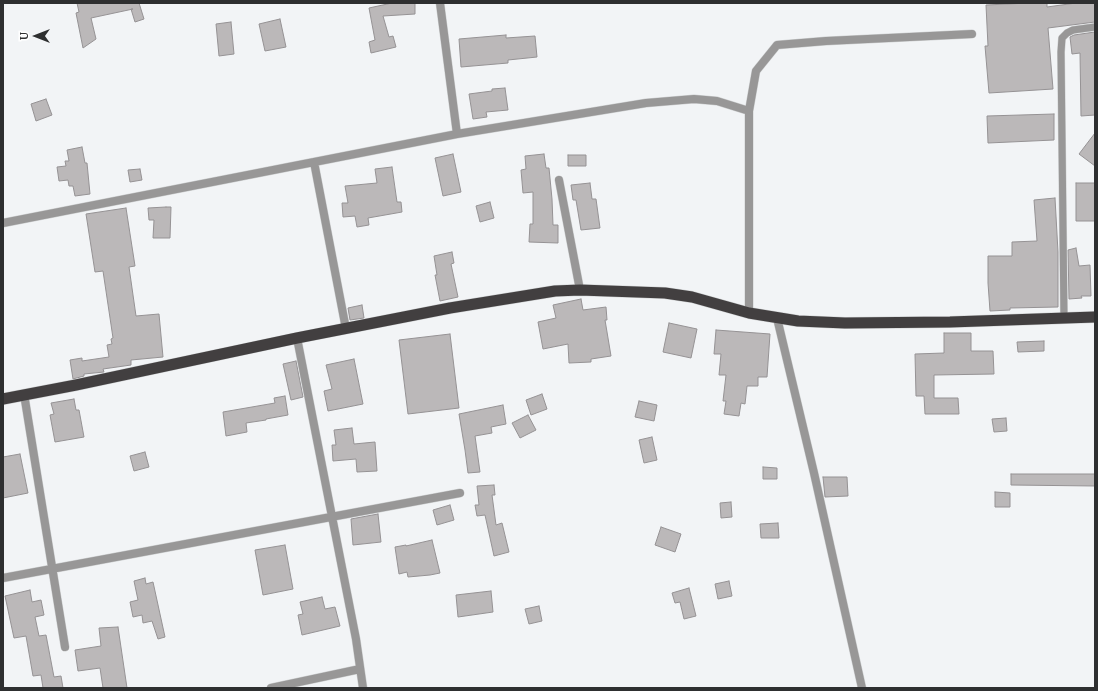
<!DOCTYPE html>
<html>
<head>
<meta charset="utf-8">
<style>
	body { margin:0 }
	#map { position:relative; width:1098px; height:691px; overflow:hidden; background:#f2f4f6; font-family:"PT Serif",serif }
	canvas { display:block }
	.frame { position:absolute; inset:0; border:4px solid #2e2f30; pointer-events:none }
	.north { position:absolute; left:16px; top:16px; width:40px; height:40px; -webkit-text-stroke:3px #fff; paint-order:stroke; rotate:270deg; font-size:11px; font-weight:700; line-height:16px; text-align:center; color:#2e2f30 }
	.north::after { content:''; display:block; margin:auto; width:14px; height:18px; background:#2e2f30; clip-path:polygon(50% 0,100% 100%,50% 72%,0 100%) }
</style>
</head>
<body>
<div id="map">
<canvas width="1098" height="691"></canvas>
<div class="frame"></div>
<div class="north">U</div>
</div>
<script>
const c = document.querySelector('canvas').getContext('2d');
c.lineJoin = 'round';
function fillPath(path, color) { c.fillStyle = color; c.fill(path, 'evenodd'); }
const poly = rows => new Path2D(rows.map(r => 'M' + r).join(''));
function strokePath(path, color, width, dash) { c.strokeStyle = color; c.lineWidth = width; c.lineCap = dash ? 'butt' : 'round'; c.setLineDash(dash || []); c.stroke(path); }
const building = poly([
	[77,3,139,3,144,19,135,22,131,9,133,9,91,18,96,39,83,48,76,13,79,12,77,3],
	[392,3,415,3,415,14,383,16,389,37,393,36,396,47,371,53,369,42,375,40,369,8,392,3],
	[1029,3,1047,3,1047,7,1076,3,1095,3,1095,22,1048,28,1053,89,989,93,985,46,988,46,986,5,1029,3],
	[280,19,286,47,265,51,259,24,280,19],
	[231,22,234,54,219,56,216,24,231,22],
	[1095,32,1095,115,1081,116,1080,53,1072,54,1070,37,1074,35,1095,32],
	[506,35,506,38,535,36,537,57,508,60,508,63,461,67,459,39,506,35],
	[505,88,508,110,486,112,487,117,473,119,469,94,492,91,492,89,505,88],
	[46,99,52,115,36,121,31,104,46,99],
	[1054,114,1054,140,988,143,987,116,1054,114],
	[1095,133,1095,166,1079,154,1095,133],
	[82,147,85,163,87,163,90,194,75,196,73,186,69,186,68,180,59,181,57,167,66,166,65,161,69,161,67,150,82,147],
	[453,154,461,192,443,196,435,158,453,154],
	[544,154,546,168,549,168,552,199,553,225,558,225,558,243,529,242,530,224,533,224,533,192,523,193,521,170,526,169,525,156,544,154],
	[568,155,586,155,586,166,568,166,568,155],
	[392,167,397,202,401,202,402,212,368,218,369,225,357,227,355,216,343,217,342,203,348,203,345,186,377,183,375,169,392,167],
	[140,169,142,180,130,182,128,170,140,169],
	[590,183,592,199,596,199,600,228,581,230,576,200,573,200,571,185,590,183],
	[1076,183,1095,183,1095,221,1076,221,1076,183],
	[1055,198,1058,252,1058,307,1010,308,1010,310,990,311,988,283,988,256,1012,256,1012,242,1037,241,1034,200,1055,198],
	[490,202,494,218,480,222,476,206,490,202],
	[166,207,171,207,170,238,153,238,154,220,149,220,148,208,166,207],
	[126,208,135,266,129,267,136,316,159,314,163,357,131,360,131,365,103,369,104,372,84,374,84,376,73,379,70,360,82,358,82,361,109,357,107,345,112,344,111,339,113,338,103,271,95,272,86,214,126,208],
	[1076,248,1079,266,1090,265,1091,296,1081,296,1082,298,1069,299,1068,250,1076,248],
	[452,252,454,263,451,264,458,297,440,301,435,275,437,275,434,256,452,252],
	[581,299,583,310,606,307,607,320,605,320,611,356,591,359,591,362,569,363,568,344,543,349,538,322,556,318,553,305,581,299],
	[362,305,364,318,350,320,348,308,362,305],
	[669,323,697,329,691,358,663,352,669,323],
	[716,330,770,334,767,377,758,377,758,386,747,386,745,404,741,403,739,416,724,414,726,401,723,401,726,375,719,375,721,354,714,354,716,330],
	[944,333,971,333,971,351,993,351,994,374,934,375,934,398,958,398,959,414,925,414,924,396,916,396,915,354,944,353,944,333],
	[450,334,459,408,408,414,399,340,450,334],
	[1044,341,1044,351,1018,352,1017,342,1044,341],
	[354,359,363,404,328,411,324,391,332,389,326,365,354,359],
	[296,361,303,397,291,400,283,364,296,361],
	[542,394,547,409,531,415,526,400,542,394],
	[285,396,288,415,266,419,266,420,246,423,247,432,226,436,223,412,275,403,274,398,285,396],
	[74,399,76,410,79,410,84,437,55,442,50,415,54,414,51,403,74,399],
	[639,401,657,405,654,421,635,417,639,401],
	[503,405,506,424,491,427,492,433,475,436,480,472,468,473,465,450,459,414,503,405],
	[528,415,536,430,520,438,512,423,528,415],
	[1006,418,1007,431,994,432,992,419,1006,418],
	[352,428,354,444,375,442,377,471,357,472,356,459,333,461,332,445,336,445,334,430,352,428],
	[652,437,657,460,644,463,639,440,652,437],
	[145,452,149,467,134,471,130,456,145,452],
	[20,454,28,493,3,498,3,457,20,454],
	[763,467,777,468,777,479,763,479,763,467],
	[1011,474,1095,474,1095,486,1011,485,1011,474],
	[823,477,847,477,848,496,825,497,823,477],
	[494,485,495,495,492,495,496,525,502,523,509,552,494,556,485,515,477,516,475,505,479,505,477,486,494,485],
	[995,492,1010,493,1010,507,995,507,995,492],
	[731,502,732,517,721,518,720,503,731,502],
	[450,505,454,520,437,525,433,510,450,505],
	[378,514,381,542,353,545,351,519,378,514],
	[778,523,779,538,761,538,760,524,778,523],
	[661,527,681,534,675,552,655,545,661,527],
	[432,540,440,573,430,575,408,577,407,572,399,574,395,547,406,545,406,546,432,540],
	[285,545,293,589,263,595,255,550,285,545],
	[145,578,146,584,153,582,165,637,158,639,152,621,143,623,142,615,133,617,130,602,138,600,134,581,145,578],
	[729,581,732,596,718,599,715,584,729,581],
	[689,588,696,616,684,619,680,602,675,603,672,593,689,588],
	[30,590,32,602,41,600,44,615,35,617,39,636,46,635,54,677,61,676,63,688,43,688,41,675,33,676,26,636,14,638,5,596,30,590],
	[491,591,493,612,458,617,456,595,491,591],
	[322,597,325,609,335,607,340,626,302,635,298,615,303,614,300,602,322,597],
	[539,606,542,621,529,624,525,609,539,606],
	[118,627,127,688,103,688,100,668,78,671,75,650,101,646,99,628,118,627]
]);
fillPath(building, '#bbb8b9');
strokePath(building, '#959294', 1);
const service = poly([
	[1064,319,1061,52,1062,38,1067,33,1073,30,1095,27]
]);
const minor = poly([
	[440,3,457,134],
	[314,162,346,329],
	[559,180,580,290],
	[3,223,457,134,646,103,694,99,717,101,749,111],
	[749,313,749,111,756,71,777,45,826,41,972,34],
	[777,318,814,473,862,688],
	[297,338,356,639,363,688],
	[24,394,65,647],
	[3,578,460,493],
	[271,688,360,669]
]);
const trunk = poly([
	[3,399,76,385,297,338,450,308,555,291,580,290,665,293,692,297,749,313,798,321,845,323,950,322,1095,317]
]);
strokePath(service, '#cfd1d2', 8);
strokePath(minor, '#cfd1d2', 9);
strokePath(trunk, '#cfd1d2', 12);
strokePath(service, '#989797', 7);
strokePath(minor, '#989797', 8);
strokePath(trunk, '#423f40', 11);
</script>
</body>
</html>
